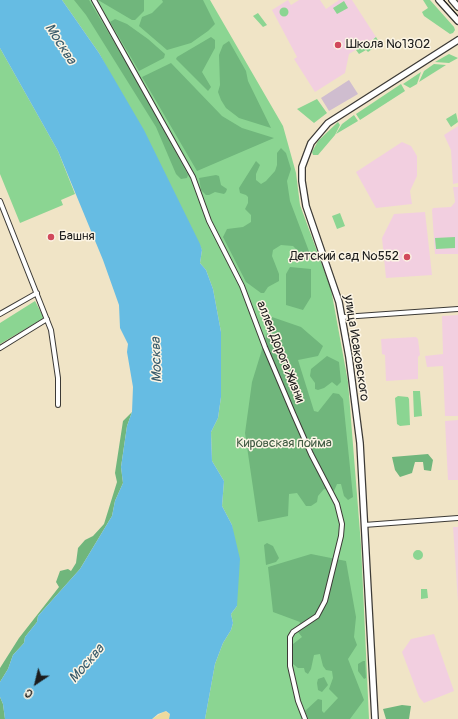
<!DOCTYPE html>
<html>
<head>
<meta charset="utf-8">
<style>
	body { margin:0 }
	#map { position:relative; width:458px; height:719px; overflow:hidden; background:#f0e4c6; font-family:Pangolin,sans-serif }
	canvas { display:block }
	.north { position:absolute; left:16px; top:663px; width:40px; height:40px; -webkit-text-stroke:3px #fcf5e5; paint-order:stroke; rotate:215deg; font-size:11px; font-weight:700; line-height:16px; text-align:center; color:#1c1c1c }
	.north::after { content:''; display:block; margin:auto; width:14px; height:18px; background:#1c1c1c; clip-path:polygon(50% 0,100% 100%,50% 72%,0 100%) }
</style>
</head>
<body>
<div id="map">
<canvas width="458" height="719"></canvas>
<div class="north">С</div>
</div>
<script>
const c = document.querySelector('canvas').getContext('2d');
c.lineJoin = 'round';
function fillPath(path, color) { c.fillStyle = color; c.fill(path, 'evenodd'); }
const poly = rows => new Path2D(rows.map(r => 'M' + r).join(''));
function strokePath(path, color, width, dash) { c.strokeStyle = color; c.lineWidth = width; c.lineCap = dash ? 'butt' : 'round'; c.setLineDash(dash || []); c.stroke(path); }
function write(font, color, halo, rows, align = 'center') {
  c.font = font + ' Pangolin,sans-serif'; c.lineWidth = 3; c.setLineDash([]); c.textBaseline = 'middle'; c.strokeStyle = halo; c.fillStyle = color; for (const [text, x, y, turn = 0] of rows) {
    c.save(); c.translate(x, y); c.rotate((+turn || 0) * Math.PI / 180); c.textAlign = isNaN(turn) ? turn : align; if (halo) c.strokeText(text, 0, 0); c.fillText(text, 0, 0); c.restore();
  }
}
fillPath(poly([
	[288,0,291,5,299,0,320,0,326,9,339,0,352,0,376,37,349,54,345,73,315,92,294,59,297,57,272,10],
	[458,126,458,183,453,184,451,150,444,135],
	[402,142,411,146,417,156,417,176,410,191,412,204,376,208,356,172],
	[453,187,458,187,458,254,435,254,432,210,433,208,451,207,455,202],
	[425,212,432,275,386,278,382,238,394,214],
	[458,315,458,416,445,416,443,366,427,367,425,356,443,354,442,316],
	[416,337,418,339,420,355,418,357,418,379,386,381,385,355,382,354,381,339],
	[458,420,458,480,448,480,445,421],
	[453,527,458,527,458,602],
	[434,634,454,691,424,703,419,697,402,652,411,639]
]), '#f2cfe0');
fillPath(poly([
	[349,80,358,94,329,111,321,98]
]), '#cfbdcf');
fillPath(poly([
	[62,0,210,0,283,126,296,173,300,205,331,289,348,382,361,545,369,719,205,719,215,664,223,643,231,630,233,623,231,614,237,606,232,525,222,506,224,481,212,461,211,432,218,418,221,397,221,332,213,289,206,270,200,263,202,250,99,53],
	[423,0,430,0,454,27,455,30,453,33,450,34,424,16,422,12,428,8],
	[344,1,348,8,337,14,333,8],
	'279.5 12a4.5 4.5 0 1 1 9 0a4.5 4.5 0 1 1-9 0Z',
	[258,13,267,25,263,27,253,16],
	[376,37,380,44,377,43,374,45,379,44,368,52,366,50,359,54,356,50,367,43,370,48,372,46,370,42],
	[0,48,58,151,75,194,61,200,63,205,20,223,0,174],
	[449,54,458,58,449,63,435,62],
	[434,64,446,65,419,82,424,71],
	[421,72,417,84,410,88,403,84],
	[401,84,405,91,360,120,356,114],
	[317,99,327,113,314,123,297,109],
	[456,113,458,122,451,127,446,119],
	[354,115,358,121,336,134,342,124],
	[338,122,340,125,335,135,318,155,313,155,312,152,318,141],
	[340,213,345,226,337,229,332,216],
	[455,237,455,248,436,249,435,238],
	[35,301,44,318,0,344,0,323],
	[413,391,420,391,422,416,414,417],
	[398,396,408,397,409,399,410,425,400,426,397,424,395,398],
	'413 555a5 5 0 1 1 10 0a5 5 0 1 1-10 0Z',
	[421,589,427,589,428,598,421,599]
]), '#8bd592');
fillPath(poly([
	[74,0,89,0,133,74,188,175,187,178,181,179,176,174,156,127,86,15],
	[98,0,144,0,144,11,135,20,132,20],
	[162,0,203,0,215,24,208,31,191,43,167,50,139,26,142,17,152,13,163,2],
	[115,19,127,24,148,39,165,54,164,58,139,71,110,22],
	[211,37,215,40,215,48,202,72,211,87,208,91,176,59,177,57],
	[229,41,246,71,248,81,271,128,239,118,226,108,221,100,218,92,220,85,219,55,223,45],
	[171,63,222,116,242,128,274,138,197,171,142,77],
	[281,148,286,153,291,169,287,181,290,201,310,254,304,257,293,246,281,245,273,250,272,256,279,274,279,281,268,287,264,293,261,293,246,282,223,237,227,229,243,227,251,222,251,215,245,209,248,203,248,197,246,195,240,193,239,188,256,161,260,165,256,174,256,180,261,184,266,181,275,171,277,165,277,153],
	[216,175,219,176,221,185,227,189,226,192,224,194,215,192,209,195,206,195,201,190,199,178],
	[290,267,311,269,311,297,303,310,286,305,286,274],
	[272,317,301,327,323,346,318,356,298,360,314,411,318,412,333,393,339,394,343,399,353,497,348,500,344,496,341,484,337,484,334,491,324,489,318,496,317,502,311,506,306,506,297,493,289,494,288,516,258,522,245,433,252,382],
	[327,356,339,362,341,382,337,386,332,382,324,388,318,390,315,389,315,383,310,376,311,369],
	[132,412,127,426,121,467,123,483,115,501,112,516,80,569,38,616,37,622,25,637,24,643,13,655,8,669,0,682,0,668,19,638,59,587,56,582,60,571,68,569,71,571,76,563,78,548,85,540,93,536,104,524,117,482,115,473,123,421],
	[428,454,433,460,431,471,424,470,423,462,415,462,412,473,400,477,395,470,392,457],
	[267,543,273,546,279,558,276,562,266,565,264,545],
	[311,554,346,561,356,617,354,637,357,645,348,659,364,700,350,719,308,719,305,711,318,699,322,700,322,711,324,713,338,698,329,689,333,678,332,671,326,670,323,666,320,654,314,655,311,669,308,674,305,672,304,668,298,668,293,664,293,644,302,637,298,632,300,622,273,612,268,567],
	[363,661,365,661,366,678,364,679,358,671,358,664],
	[324,677,328,685,322,692,318,690,317,683,318,679],
	[0,697,3,704,5,719,0,719],
	[402,705,411,706,409,719,386,719,383,709]
]), '#70b67c');
fillPath(poly([
	[165,711,170,714,169,719,152,719]
]), '#eeda9e');
fillPath(poly([
	[0,0,62,0,99,53,144,130,200,244,202,250,200,263,206,270,213,289,221,332,221,397,218,418,211,432,212,461,224,481,222,506,232,525,240,559,237,606,231,614,233,623,231,630,223,643,215,664,205,719,169,719,170,714,166,711,158,714,152,719,5,719,3,704,0,697,0,682,8,669,13,655,24,643,25,637,37,622,38,616,80,569,112,516,115,501,123,483,121,467,127,426,132,412,133,387,127,352,128,344,120,328,119,305,103,260,58,151,0,48]
]), '#66bce3');
const street = poly([
	[94,0,193,177,209,221,242,286,265,347,293,413,311,454,337,504,342,524,341,536,325,601,317,616,293,632,290,637,290,666,298,701,305,719],
	[0,201,51,330,58,378,58,405],
	[0,314,37,293],
	[343,317,458,309],
	[0,348,47,319],
	[364,525,458,518]
]);
const secondary = poly([
	[439,0,458,21],
	[452,0,458,7],
	[375,719,360,443,349,357,339,302,306,206,302,181,302,167,311,143,328,123,458,40]
]);
strokePath(street, '#3c3a36', 6);
strokePath(secondary, '#3c3a36', 8);
strokePath(street, '#fff', 4);
strokePath(secondary, '#fff', 5.5);
strokePath(poly([
	[444,0,458,16]
]), '#1c1c1c', 1);
for (const [x, y, r, color] of [
	[338,45,4,"#d1495b"],
	[51,237,4,"#d1495b"],
	[407,257,4,"#d1495b"]
]) { const dot = new Path2D(); dot.arc(x, y, r, 0, 2 * Math.PI); c.fillStyle = color; c.fill(dot); strokePath(dot, '#fcf5e5', 1.5); }
write('13px', '#1c1c1c', '#fcf5e5', [
	["Школа №1302",346,45],
	["Башня",59,237],
	["Детский сад №552",399,257,"right"]
], 'left');
write('13px', '#1c1c1c', '#fcf5e5', [
	["улица Исаковского",356,348,81],
	["аллея Дорога Жизни",280,352,68]
]);
write('13px', '#435d45', '#fcf5e5', [
	["Кировская пойма",284,444]
]);
write('italic 14px', '#3a5c6c', '#fcf5e5', [
	["Москва",60,44,57],
	["Москва",157,360,-92],
	["Москва",87,664,-49]
]);
</script>
</body>
</html>
